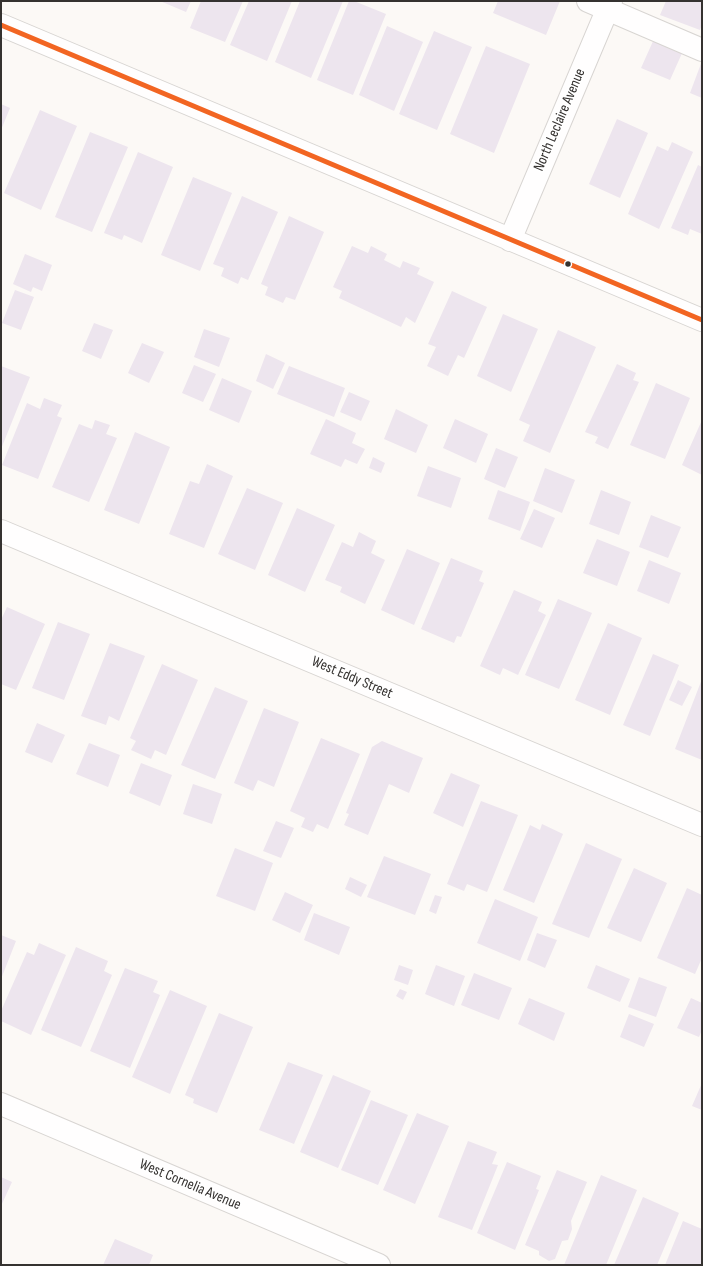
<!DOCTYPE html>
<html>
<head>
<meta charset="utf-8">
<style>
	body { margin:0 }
	#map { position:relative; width:703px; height:1266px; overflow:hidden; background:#fcf9f6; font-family:"Sofia Sans Condensed",sans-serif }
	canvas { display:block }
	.frame { position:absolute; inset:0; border:2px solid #353230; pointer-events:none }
</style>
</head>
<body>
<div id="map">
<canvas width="703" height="1266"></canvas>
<div class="frame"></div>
</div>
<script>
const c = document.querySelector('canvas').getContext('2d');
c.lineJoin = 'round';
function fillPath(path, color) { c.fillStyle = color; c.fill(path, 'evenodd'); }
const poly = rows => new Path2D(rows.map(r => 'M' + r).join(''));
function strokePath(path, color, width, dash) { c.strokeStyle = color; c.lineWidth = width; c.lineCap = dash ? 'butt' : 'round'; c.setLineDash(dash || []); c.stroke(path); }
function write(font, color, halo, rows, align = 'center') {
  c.font = font + ' "Sofia Sans Condensed",sans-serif'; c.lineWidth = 3; c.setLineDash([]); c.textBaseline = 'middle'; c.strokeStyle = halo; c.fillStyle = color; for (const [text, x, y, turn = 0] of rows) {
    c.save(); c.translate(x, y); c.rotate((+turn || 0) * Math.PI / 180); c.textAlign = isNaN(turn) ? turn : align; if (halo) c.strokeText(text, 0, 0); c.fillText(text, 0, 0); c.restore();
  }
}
fillPath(poly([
	[160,1,191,1,186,12],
	[201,1,243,1,225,42,190,28],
	[249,1,292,1,267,61,230,45],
	[300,1,343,1,311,78,275,62],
	[349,1,354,1,386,14,353,95,317,80],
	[498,1,560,1,546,35,493,13],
	[666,1,702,1,702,24,700,30,660,15],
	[387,26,423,42,394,111,359,95],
	[434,31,472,47,437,130,399,114],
	[654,39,683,51,670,80,641,68],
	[486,46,530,64,494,153,450,134],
	[702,61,702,98,690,93],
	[1,104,10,108,1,130],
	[40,110,77,126,41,210,4,193],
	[617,119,648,133,620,198,589,184],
	[90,132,128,147,92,232,55,217],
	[672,142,693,152,659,229,628,214,657,146,668,151],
	[138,152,173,167,142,243,124,235,122,240,104,233],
	[698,165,702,167,702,234,690,229,688,235,671,228],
	[193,177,232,193,200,271,161,255],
	[242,196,278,212,248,280,241,277,238,284,221,276,224,268,213,264],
	[289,216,324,232,295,300,286,297,283,303,265,295,268,287,261,284],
	[352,246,368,253,371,246,387,254,384,260,400,268,403,261,420,268,417,274,434,282,415,323,406,317,401,327,339,298,342,291,333,287],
	[25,254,52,265,42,291,33,287,31,292,13,284],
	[15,290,34,297,21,330,2,323],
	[452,291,487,307,464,358,458,355,448,376,427,366,436,347,428,344],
	[503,314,538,329,511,392,477,376],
	[94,323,113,330,101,359,82,351],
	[204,329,230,338,219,367,194,357],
	[558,330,596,347,550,453,523,441,530,425,519,420],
	[142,343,164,352,149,383,128,373],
	[266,354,285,363,273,389,256,381],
	[617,364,636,373,633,380,639,382,608,449,595,443,598,437,585,432],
	[194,365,216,374,203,402,182,393],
	[1,366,30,377,1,449],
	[289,366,345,388,334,417,277,394],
	[222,378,252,391,239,423,209,410],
	[656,383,690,398,665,459,630,445],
	[349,392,370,401,361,421,340,412],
	[44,398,62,405,57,416,62,418,38,479,2,465,27,403,40,409],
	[396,409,428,425,416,453,384,439],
	[326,419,356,433,352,443,365,449,357,464,345,459,341,467,310,454],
	[455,419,488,434,476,463,443,448],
	[95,420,110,425,106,434,117,438,89,502,52,487,79,424,92,429],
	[702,420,702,475,682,465],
	[135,432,170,447,139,524,104,510],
	[496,448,518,457,505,488,484,479],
	[373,457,385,463,381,473,369,468],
	[207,464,233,476,204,548,169,534,190,481,199,484],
	[428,466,461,478,451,508,417,496],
	[545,468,575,480,562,513,533,501],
	[247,488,283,503,255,570,218,554],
	[498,490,530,502,520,531,488,519],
	[601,490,631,502,619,535,589,524],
	[297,508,335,525,305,592,268,575],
	[534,509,555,518,542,548,520,539],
	[651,515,681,527,668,558,639,547],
	[359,532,376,541,371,553,385,560,365,604,340,592,342,587,325,580,342,542,353,547],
	[597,539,630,552,617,586,583,573],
	[407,549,440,563,414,625,381,610],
	[451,558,483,571,479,581,484,583,461,637,457,636,454,643,421,629],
	[649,560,681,573,669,604,637,591],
	[514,590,542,602,538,611,546,615,518,675,503,668,500,675,480,666],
	[558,599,592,613,559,689,525,675],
	[7,607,45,624,16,690,1,684,1,620],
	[58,622,90,634,64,700,32,688],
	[608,623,642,638,610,715,575,700],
	[110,643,145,656,119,721,109,716,106,725,81,716],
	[653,654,679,665,650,736,623,725],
	[162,664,198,680,166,755,155,750,151,759,131,750,136,741,130,738],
	[702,679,702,760,675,749],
	[678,680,692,687,682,706,669,700],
	[215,687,248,701,215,779,181,765],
	[264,708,299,722,274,787,258,780,253,791,234,783],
	[37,723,65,735,52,763,25,752],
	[321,738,360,754,328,829,317,824,313,832,301,827,305,818,290,811],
	[382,741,423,758,409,793,389,784,368,835,344,825,349,814,346,813,372,747],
	[89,743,120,755,108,787,76,774],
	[141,763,172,775,160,806,129,793],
	[451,773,480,785,463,827,433,813],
	[193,784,222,794,212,824,183,814],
	[481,801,518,815,487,892,467,884,464,891,447,884],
	[276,821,294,828,281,858,263,851],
	[542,824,563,834,534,903,503,890,530,825,540,830],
	[586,843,622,859,589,938,552,924],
	[235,848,273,863,255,911,216,896],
	[384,856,431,874,415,915,367,897],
	[634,868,667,883,641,942,607,928],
	[350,877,367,885,361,897,345,889],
	[687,888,702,895,702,958,695,974,657,958],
	[285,892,313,905,300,933,272,920],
	[435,895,442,897,436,914,429,911],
	[495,899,538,917,520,961,477,943],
	[314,913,350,927,339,955,304,940],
	[537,933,557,940,545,968,527,960],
	[1,935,16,941,1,979],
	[39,943,66,955,31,1035,1,1021,1,1011,27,952,34,955],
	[76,947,108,961,104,971,112,975,81,1047,41,1030],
	[399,965,413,970,408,985,394,980],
	[436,965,465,976,454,1006,425,994],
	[596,965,630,979,620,1002,587,988],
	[125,968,158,981,153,992,160,995,130,1068,90,1051],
	[474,973,512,988,499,1020,461,1005],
	[639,977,667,987,656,1017,628,1007],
	[400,989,407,992,403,1000,396,996],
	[170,990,207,1006,170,1094,132,1077],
	[529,998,565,1013,554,1041,518,1024],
	[691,998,702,1003,702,1030,699,1037,677,1028],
	[219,1013,253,1027,217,1113,193,1103,194,1099,185,1095],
	[629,1014,654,1024,644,1047,620,1037],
	[288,1062,323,1075,294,1144,259,1130],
	[333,1075,371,1091,338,1168,300,1152],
	[702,1083,702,1110,692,1106],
	[371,1100,408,1115,378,1185,341,1170],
	[417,1113,449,1126,415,1204,383,1190],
	[468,1141,497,1152,492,1164,498,1165,472,1230,438,1217],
	[507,1162,541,1176,536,1189,539,1190,515,1250,477,1233],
	[557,1170,587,1182,571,1221,572,1229,568,1240,562,1241,555,1259,549,1261,539,1255,539,1251,525,1245],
	[601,1175,637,1190,606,1265,564,1265],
	[1,1177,12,1182,1,1206],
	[643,1197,679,1213,657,1265,614,1265],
	[683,1221,702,1229,702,1265,665,1265],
	[115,1239,153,1255,149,1265,103,1265]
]), '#ede5ee');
const minor = poly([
	[588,1,702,50],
	[1,25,702,320],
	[510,240,611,1],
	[1,531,702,825],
	[1,1104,379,1265]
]);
strokePath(minor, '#d8d5d2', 24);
strokePath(minor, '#fffefe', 22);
strokePath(poly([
	[1,25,702,320]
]), '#f26522', 5);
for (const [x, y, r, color] of [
	[568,264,3.5,"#353230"]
]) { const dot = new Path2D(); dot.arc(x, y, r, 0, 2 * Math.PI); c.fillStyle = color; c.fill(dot); strokePath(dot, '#fff', 1.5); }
write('15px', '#353230', '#fff', [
	["North Leclaire Avenue",560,120,-67],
	["West Eddy Street",352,678,23],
	["West Cornelia Avenue",190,1185,23]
]);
</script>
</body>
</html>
